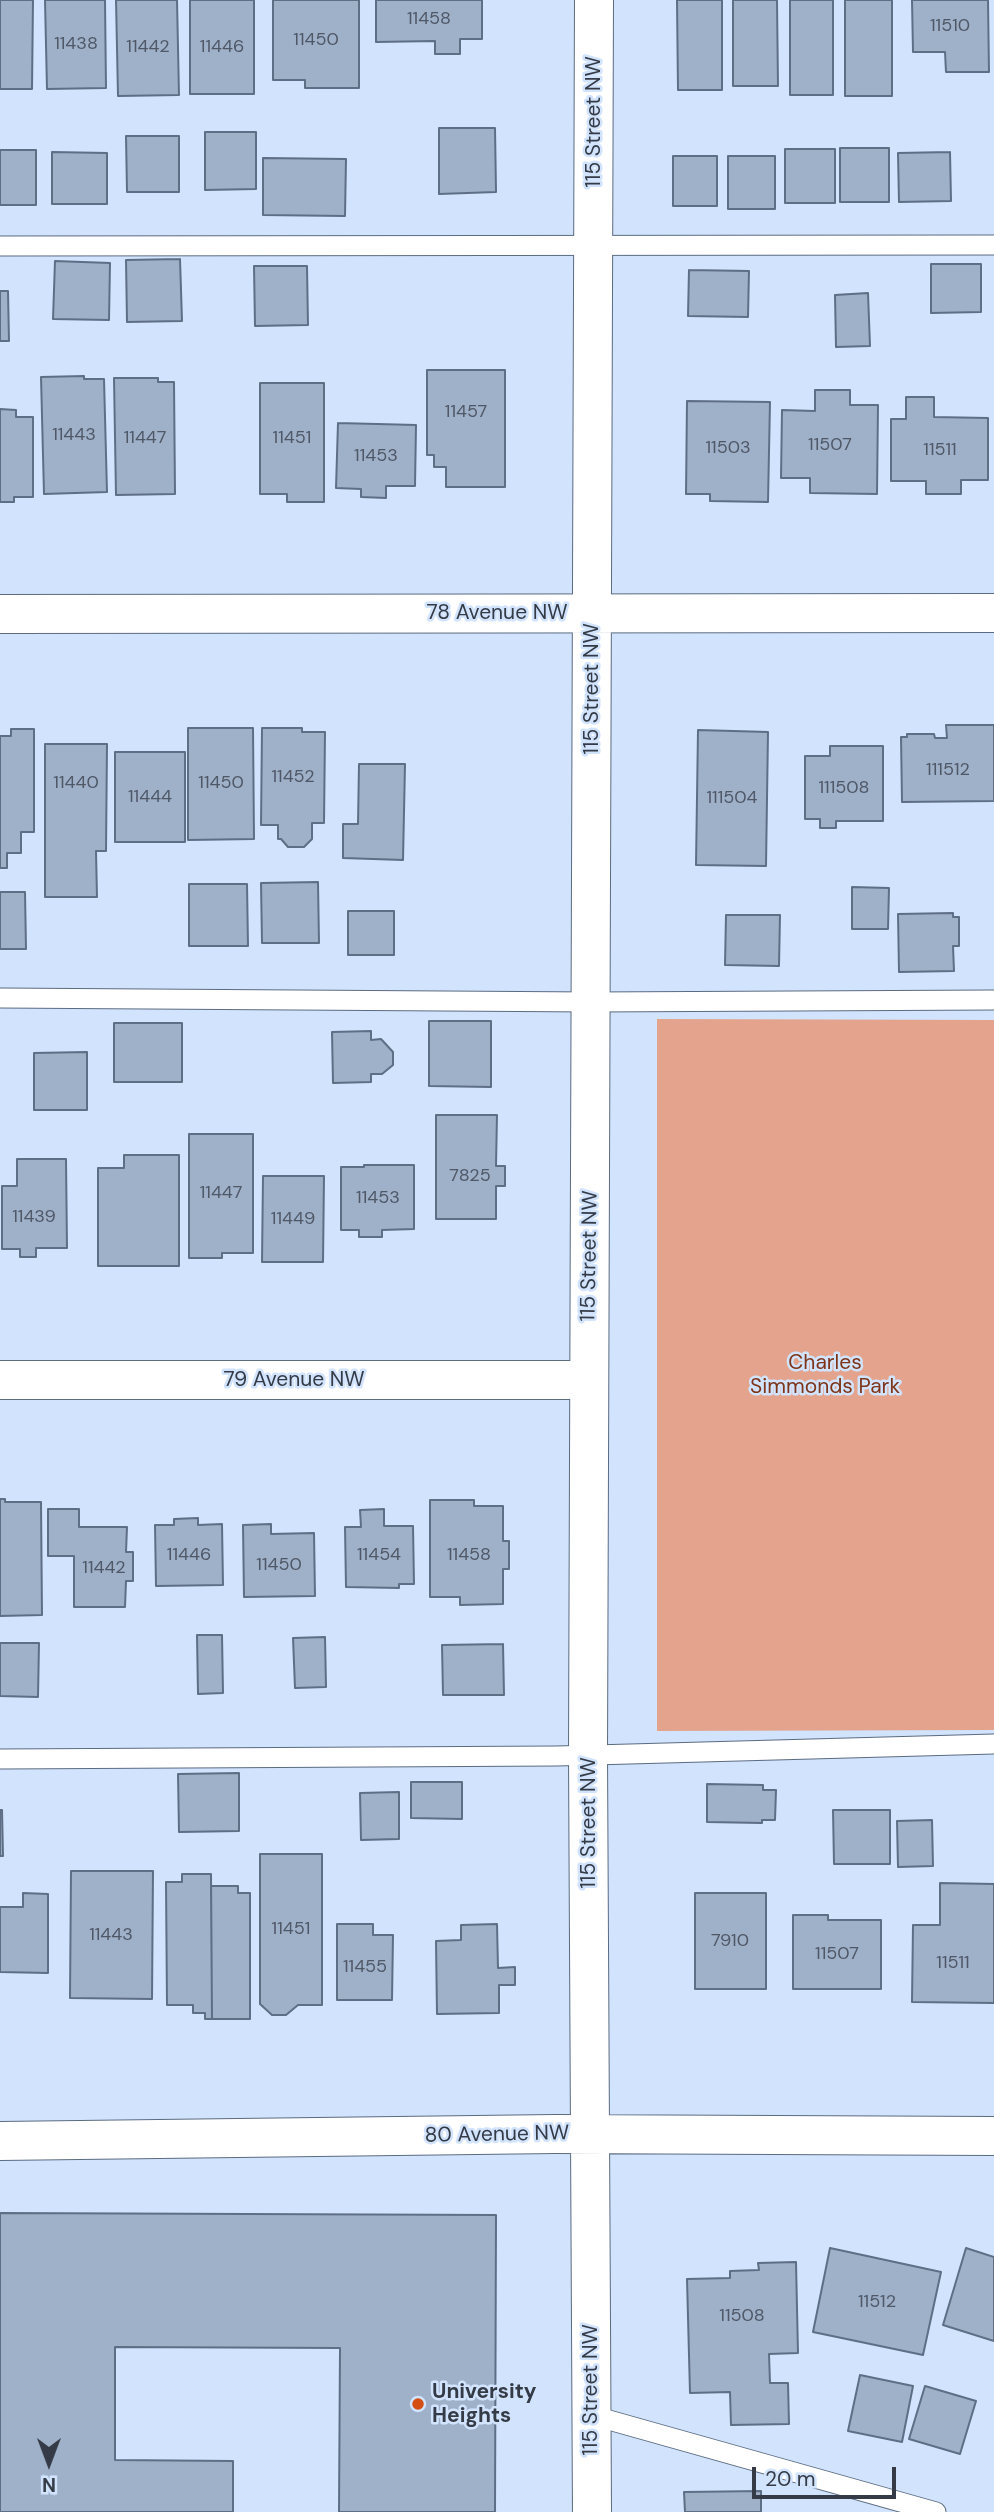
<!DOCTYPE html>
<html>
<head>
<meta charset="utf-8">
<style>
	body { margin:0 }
	#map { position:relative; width:994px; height:2512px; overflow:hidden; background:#d1e3fd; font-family:"DM Sans",sans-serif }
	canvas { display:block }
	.north { position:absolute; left:14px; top:2428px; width:70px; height:70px; -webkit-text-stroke:5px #d1e3fd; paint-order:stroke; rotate:180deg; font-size:19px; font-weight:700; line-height:28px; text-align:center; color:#343b46 }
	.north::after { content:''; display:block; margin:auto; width:24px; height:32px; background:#343b46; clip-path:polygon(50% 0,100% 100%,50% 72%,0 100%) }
	.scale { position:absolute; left:752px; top:2467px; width:144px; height:32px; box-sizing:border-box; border:4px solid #343b46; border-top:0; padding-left:9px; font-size:21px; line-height:24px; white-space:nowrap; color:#343b46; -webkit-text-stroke:5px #d1e3fd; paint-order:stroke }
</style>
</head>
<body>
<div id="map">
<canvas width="994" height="2512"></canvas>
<div class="north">N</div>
<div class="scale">20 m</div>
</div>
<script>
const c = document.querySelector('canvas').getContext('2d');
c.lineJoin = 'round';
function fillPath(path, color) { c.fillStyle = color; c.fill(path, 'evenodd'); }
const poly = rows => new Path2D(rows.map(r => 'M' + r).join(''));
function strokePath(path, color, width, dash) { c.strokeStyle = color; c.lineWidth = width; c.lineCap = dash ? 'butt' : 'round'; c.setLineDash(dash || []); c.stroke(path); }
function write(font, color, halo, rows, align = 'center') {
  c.font = font + ' "DM Sans",sans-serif'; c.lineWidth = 5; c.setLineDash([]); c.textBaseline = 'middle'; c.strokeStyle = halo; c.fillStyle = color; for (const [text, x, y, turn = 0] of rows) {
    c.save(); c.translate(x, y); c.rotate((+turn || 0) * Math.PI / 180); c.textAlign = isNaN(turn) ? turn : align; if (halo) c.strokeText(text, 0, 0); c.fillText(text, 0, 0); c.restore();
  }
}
fillPath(poly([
	[657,1019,994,1020,994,1730,657,1731]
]), '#e3a38d');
const building = poly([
	[0,0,33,0,32,89,0,89,0,0],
	[45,0,105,0,106,88,47,89,45,0],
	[116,0,177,0,179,95,118,96,116,0],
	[190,0,254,0,254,94,190,94,190,0],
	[273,0,359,0,359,88,305,88,305,80,273,80,273,0],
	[376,0,482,0,482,39,460,39,460,54,435,54,435,41,376,42,376,0],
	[677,0,722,0,722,90,678,90,677,0],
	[733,0,777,0,778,86,733,86,733,0],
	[790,0,833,0,833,95,790,95,790,0],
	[845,0,892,0,892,96,845,96,845,0],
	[912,0,988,0,989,72,946,72,945,52,913,52,912,0],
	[439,128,495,128,496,192,439,194,439,128],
	[205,132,256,132,256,189,205,190,205,132],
	[126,136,179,136,179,192,127,192,126,136],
	[840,148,889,148,889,202,840,202,840,148],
	[785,149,835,149,835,203,785,203,785,149],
	[0,150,36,150,36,205,0,205,0,150],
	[52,152,107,153,107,204,52,204,52,152],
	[950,152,951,201,899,202,898,153,950,152],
	[673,156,717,156,717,206,673,206,673,156],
	[728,156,775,156,775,209,728,209,728,156],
	[263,158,346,159,345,216,263,215,263,158],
	[180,259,182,321,127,322,126,260,180,259],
	[55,261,110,263,109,320,53,319,55,261],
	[931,264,981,264,981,312,931,313,931,264],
	[254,266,307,266,308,325,255,326,254,266],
	[689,270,749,271,748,317,688,316,689,270],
	[0,291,8,291,9,341,0,341,0,291],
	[868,293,870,346,836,347,835,295,868,293],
	[427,370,505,370,505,487,446,487,446,467,434,467,434,455,427,455,427,370],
	[84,376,84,379,104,379,107,492,44,494,41,377,84,376],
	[114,378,158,378,158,382,174,382,175,494,116,495,114,378],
	[260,383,324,383,324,502,287,502,287,494,260,494,260,383],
	[815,390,850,390,850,405,878,405,877,494,810,493,810,478,781,478,782,410,815,411,815,390],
	[906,397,934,397,934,417,988,418,988,480,961,480,961,494,926,494,926,481,891,481,891,419,906,419,906,397],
	[687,401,770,402,768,502,710,501,710,494,686,494,687,401],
	[0,409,16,410,16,417,33,417,33,497,14,497,14,502,0,502,0,409],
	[338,423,416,425,415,486,386,486,386,498,361,497,361,489,336,488,338,423],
	[946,725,994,725,994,801,902,802,901,737,907,737,907,734,934,734,935,738,947,738,946,725],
	[188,728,253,728,254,839,188,840,188,728],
	[262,728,302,728,302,732,325,732,324,823,312,823,312,839,304,847,288,847,281,839,278,839,278,825,261,825,262,728],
	[11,729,34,729,34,832,21,832,21,853,7,853,7,868,0,868,0,736,11,736,11,729],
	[698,730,768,732,766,866,696,865,698,730],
	[45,744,107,744,106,851,96,851,97,897,45,897,45,744],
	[830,746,883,746,883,821,836,821,836,828,820,828,820,819,805,819,805,756,830,756,830,746],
	[115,752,185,752,185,842,115,842,115,752],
	[359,764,405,764,403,860,343,858,343,824,358,824,359,764],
	[318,882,319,943,262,943,261,883,318,882],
	[189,884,247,884,248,946,189,946,189,884],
	[852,887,889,888,888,929,852,929,852,887],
	[0,892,25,892,26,949,0,949,0,892],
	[348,911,394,911,394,955,348,955,348,911],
	[953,913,953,917,959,917,959,946,953,946,954,971,899,972,898,914,953,913],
	[726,915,780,915,779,966,725,965,726,915],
	[429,1021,491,1021,491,1087,429,1086,429,1021],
	[114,1023,182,1023,182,1082,114,1082,114,1023],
	[371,1031,371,1040,381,1039,393,1052,393,1065,382,1074,371,1074,371,1082,333,1083,332,1032,371,1031],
	[87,1052,87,1110,34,1110,34,1053,87,1052],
	[436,1115,497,1115,496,1166,505,1166,505,1186,496,1186,496,1219,436,1219,436,1115],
	[189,1134,253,1134,253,1253,222,1253,222,1258,189,1258,189,1134],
	[124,1155,179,1155,179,1266,98,1266,98,1168,124,1168,124,1155],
	[17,1159,66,1159,67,1248,36,1248,36,1257,20,1257,20,1249,2,1249,2,1186,17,1186,17,1159],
	[364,1165,414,1165,414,1229,382,1230,382,1237,359,1237,359,1230,341,1230,341,1167,364,1167,364,1165],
	[263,1176,324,1176,323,1262,262,1262,263,1176],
	[0,1499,5,1499,5,1502,41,1502,42,1615,0,1616,0,1499],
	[430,1500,474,1500,474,1506,503,1506,503,1541,509,1541,509,1569,503,1569,503,1604,460,1605,460,1597,430,1597,430,1500],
	[48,1509,79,1509,79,1527,127,1527,126,1552,133,1552,133,1581,126,1581,125,1607,74,1607,74,1556,48,1556,48,1509],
	[384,1509,384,1526,413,1526,414,1584,399,1584,399,1588,346,1587,345,1527,361,1527,360,1510,384,1509],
	[198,1518,198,1525,222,1524,223,1585,156,1586,155,1525,174,1525,174,1519,198,1518],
	[271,1524,271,1534,314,1533,315,1596,244,1597,243,1525,271,1524],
	[197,1635,222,1635,223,1693,198,1694,197,1635],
	[325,1637,326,1687,295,1688,293,1638,325,1637],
	[0,1643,39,1643,38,1697,0,1696,0,1643],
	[503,1644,504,1695,443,1695,442,1645,503,1644],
	[239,1773,239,1831,179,1832,178,1774,239,1773],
	[411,1782,462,1782,462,1819,411,1818,411,1782],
	[707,1784,763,1785,763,1790,776,1790,775,1820,762,1820,762,1823,707,1822,707,1784],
	[399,1792,399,1839,361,1840,360,1793,399,1792],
	[0,1810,2,1810,3,1856,0,1856,0,1810],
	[833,1810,890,1810,890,1864,834,1864,833,1810],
	[932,1820,933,1866,898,1867,897,1821,932,1820],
	[260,1854,322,1854,322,2005,298,2005,286,2015,272,2015,260,2004,260,1854],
	[71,1871,153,1871,152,1999,70,1998,71,1871],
	[182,1874,211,1874,212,2019,205,2019,205,2013,193,2013,193,2005,167,2005,166,1882,182,1882,182,1874],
	[940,1883,994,1884,994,2003,912,2002,913,1925,940,1925,940,1883],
	[211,1886,238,1886,238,1893,250,1893,250,2019,212,2019,211,1886],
	[23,1893,48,1894,48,1973,0,1972,0,1907,23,1907,23,1893],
	[695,1893,766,1893,766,1989,695,1989,695,1893],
	[793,1915,828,1915,828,1920,881,1920,881,1989,793,1989,793,1915],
	[337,1924,373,1924,373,1935,393,1935,392,2000,337,2000,337,1924],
	[497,1924,498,1968,515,1967,515,1985,499,1985,499,2013,437,2014,436,1941,461,1940,461,1925,497,1924],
	[0,2213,496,2215,495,2512,339,2512,340,2348,115,2347,115,2460,233,2461,233,2512,0,2512,0,2213],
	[830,2248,941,2272,923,2355,813,2332,830,2248],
	[966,2248,994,2257,994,2341,943,2325,966,2248],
	[796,2262,798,2353,769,2354,770,2383,788,2383,789,2424,731,2425,730,2392,690,2393,687,2279,730,2278,730,2271,759,2270,758,2263,796,2262],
	[860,2375,913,2386,902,2442,848,2431,860,2375],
	[925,2386,976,2401,960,2454,909,2439,925,2386],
	[761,2491,761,2512,685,2512,684,2492,761,2491]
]);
fillPath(building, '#9fb0c9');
strokePath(building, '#5e6e85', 2);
const lane = poly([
	[0,246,994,245],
	[0,998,592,1002,994,1000],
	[0,1759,557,1756,994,1744],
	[591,2415,936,2512]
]);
const street = poly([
	[0,614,994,613],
	[0,1380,589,1380],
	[0,2141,555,2134,994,2136],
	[592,2512,588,1755,594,0]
]);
strokePath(lane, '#5b6b81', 21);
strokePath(street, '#5b6b81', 40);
strokePath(lane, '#fff', 19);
strokePath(street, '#fff', 38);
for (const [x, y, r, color] of [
	[418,2404,7,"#d44e13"]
]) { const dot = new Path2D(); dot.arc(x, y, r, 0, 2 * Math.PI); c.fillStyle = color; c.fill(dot); strokePath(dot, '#d1e3fd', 2.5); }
write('18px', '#4f5867', null, [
	["11458",429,19],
	["11510",950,26],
	["11450",316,40],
	["11438",76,44],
	["11442",148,47],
	["11446",222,47],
	["11457",466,412],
	["11443",74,435],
	["11447",145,438],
	["11451",292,438],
	["11507",830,445],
	["11503",728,448],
	["11511",940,450],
	["11453",376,456],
	["111512",948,770],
	["11452",293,777],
	["11440",76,783],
	["11450",221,783],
	["111508",844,788],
	["11444",150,797],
	["111504",732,798],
	["7825",470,1176],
	["11447",221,1193],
	["11453",378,1198],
	["11439",34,1217],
	["11449",293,1219],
	["11446",189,1555],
	["11454",379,1555],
	["11458",469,1555],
	["11450",279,1565],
	["11442",104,1568],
	["11451",291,1929],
	["11443",111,1935],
	["7910",730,1941],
	["11507",837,1954],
	["11511",953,1963],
	["11455",365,1967],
	["11512",877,2302],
	["11508",742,2316]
]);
write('21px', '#343b46', '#d1e3fd', [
	["115 Street NW",594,122,-90],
	["78 Avenue NW",497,613],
	["115 Street NW",592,689,-90],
	["115 Street NW",590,1256,-89],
	["79 Avenue NW",294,1380],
	["115 Street NW",589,1823,-90],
	["80 Avenue NW",497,2135,-1],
	["115 Street NW",591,2390,-90]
]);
write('21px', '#7e3419', '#d1e3fd', [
	["Charles",825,1363],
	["Simmonds Park",825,1387]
]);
write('bold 21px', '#343b46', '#d1e3fd', [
	["University",432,2392],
	["Heights",432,2416]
], 'left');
</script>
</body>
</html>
